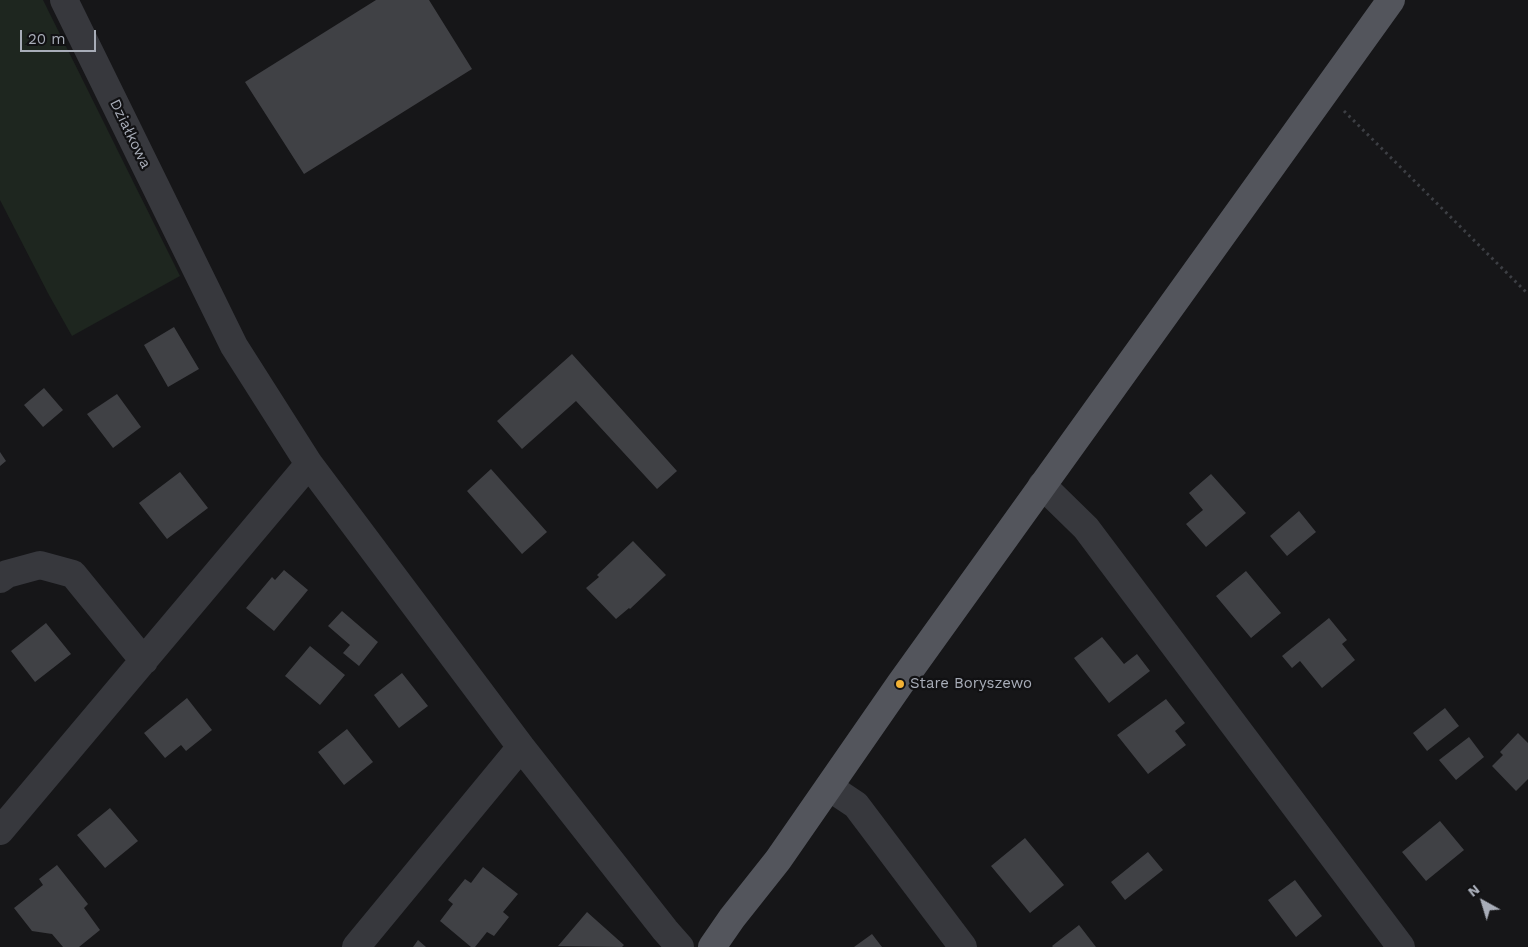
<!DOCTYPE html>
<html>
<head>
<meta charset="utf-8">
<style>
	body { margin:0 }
	#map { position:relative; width:1528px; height:947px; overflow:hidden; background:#161618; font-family:"Work Sans",sans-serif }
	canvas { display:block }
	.north { position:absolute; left:1458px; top:877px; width:50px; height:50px; -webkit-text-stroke:4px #111113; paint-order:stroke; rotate:321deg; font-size:14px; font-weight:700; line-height:20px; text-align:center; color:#a8adb8 }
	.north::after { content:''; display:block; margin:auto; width:18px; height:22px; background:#a8adb8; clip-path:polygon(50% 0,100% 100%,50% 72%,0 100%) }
	.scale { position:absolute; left:20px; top:30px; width:76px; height:22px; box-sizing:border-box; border:2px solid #a8adb8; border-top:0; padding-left:6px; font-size:15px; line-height:18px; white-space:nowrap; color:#a8adb8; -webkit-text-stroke:4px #111113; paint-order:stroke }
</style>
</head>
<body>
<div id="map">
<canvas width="1528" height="947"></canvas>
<div class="north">N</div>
<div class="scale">20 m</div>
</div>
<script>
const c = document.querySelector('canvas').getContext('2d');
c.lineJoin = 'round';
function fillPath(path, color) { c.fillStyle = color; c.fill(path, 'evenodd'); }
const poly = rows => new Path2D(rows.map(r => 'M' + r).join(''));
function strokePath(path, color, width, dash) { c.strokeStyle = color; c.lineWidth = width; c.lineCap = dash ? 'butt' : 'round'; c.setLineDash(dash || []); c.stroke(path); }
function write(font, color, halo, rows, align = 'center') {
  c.font = font + ' "Work Sans",sans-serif'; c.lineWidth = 4.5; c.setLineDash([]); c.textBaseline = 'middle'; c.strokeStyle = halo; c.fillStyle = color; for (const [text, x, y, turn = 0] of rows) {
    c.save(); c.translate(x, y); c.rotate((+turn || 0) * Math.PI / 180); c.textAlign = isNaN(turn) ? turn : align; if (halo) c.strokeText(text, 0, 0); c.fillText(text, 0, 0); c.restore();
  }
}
fillPath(poly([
	[0,0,43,0,180,276,72,336,49,295,0,200]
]), '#1e261f');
fillPath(poly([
	[376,0,429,0,472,69,304,174,245,82],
	[174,327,199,369,168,387,144,345],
	[572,354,677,471,657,489,576,401,522,449,497,421],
	[44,388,63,410,43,427,24,405],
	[117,394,141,427,113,448,87,414],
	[0,452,6,461,0,466],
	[491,469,547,532,522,554,467,491],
	[180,472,208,508,167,539,139,503],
	[1211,474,1246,513,1206,547,1186,524,1203,510,1189,493],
	[1299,511,1316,532,1287,556,1270,536],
	[633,541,666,575,630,609,629,608,616,619,586,588,599,577,597,575],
	[284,570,308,590,274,631,246,608,272,577,275,580],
	[1246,571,1281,613,1251,638,1216,596],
	[342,611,378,642,359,666,343,653,350,645,328,626],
	[1329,618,1347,640,1342,644,1355,660,1322,688,1300,661,1292,668,1282,656],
	[46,623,71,654,35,682,11,651],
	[1102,637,1124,664,1137,654,1150,671,1109,703,1074,658],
	[310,646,345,675,320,705,285,676],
	[402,673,428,706,399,728,374,695],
	[187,698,212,730,186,751,181,745,165,758,144,733],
	[1166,699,1185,723,1175,731,1186,745,1148,774,1117,735],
	[1445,708,1459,726,1427,751,1413,733],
	[347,729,373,762,344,785,318,752],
	[1518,733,1528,743,1528,779,1516,791,1492,766,1503,755,1500,752],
	[1469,737,1484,757,1456,780,1439,760],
	[110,808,138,841,105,868,77,835],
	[1440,821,1464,850,1426,881,1402,852],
	[1025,838,1064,885,1030,913,991,866],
	[1148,852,1163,870,1125,900,1111,882],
	[57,865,88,904,84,908,100,930,79,947,63,947,52,934,32,931,14,908,43,885,39,879],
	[483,867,518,894,503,912,509,917,494,936,487,932,475,947,471,947,440,921,453,904,448,900,465,879,471,883],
	[1295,880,1322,916,1296,937,1268,900],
	[587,912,624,945,622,947,558,946],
	[1079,925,1096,947,1053,947,1052,946],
	[872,934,882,947,854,947],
	[418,940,426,947,413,947]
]), '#404145');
strokePath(poly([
	[1344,111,1528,294]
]), '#3d3f44', 3, [2.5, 4]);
strokePath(poly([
	[64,0,234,346,309,464,521,747,665,930,680,947],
	[1042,485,1086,528,1401,947],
	[0,579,7,574,40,565,73,574,144,661],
	[829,787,856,805,963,947],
	[0,831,309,464],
	[356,947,521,747]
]), '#37383d', 28);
strokePath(poly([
	[712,947,732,918,778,860,900,684,1391,0]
]), '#53555c', 28);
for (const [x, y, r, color] of [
	[900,684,5,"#f2b134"]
]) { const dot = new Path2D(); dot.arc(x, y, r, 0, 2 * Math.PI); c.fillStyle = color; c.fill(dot); strokePath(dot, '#111113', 2); }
write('15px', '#a8adb8', '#111113', [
	["Działkowa",130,134,64]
]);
write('15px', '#a8adb8', '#111113', [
	["Stare Boryszewo",910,684]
], 'left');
</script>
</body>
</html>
